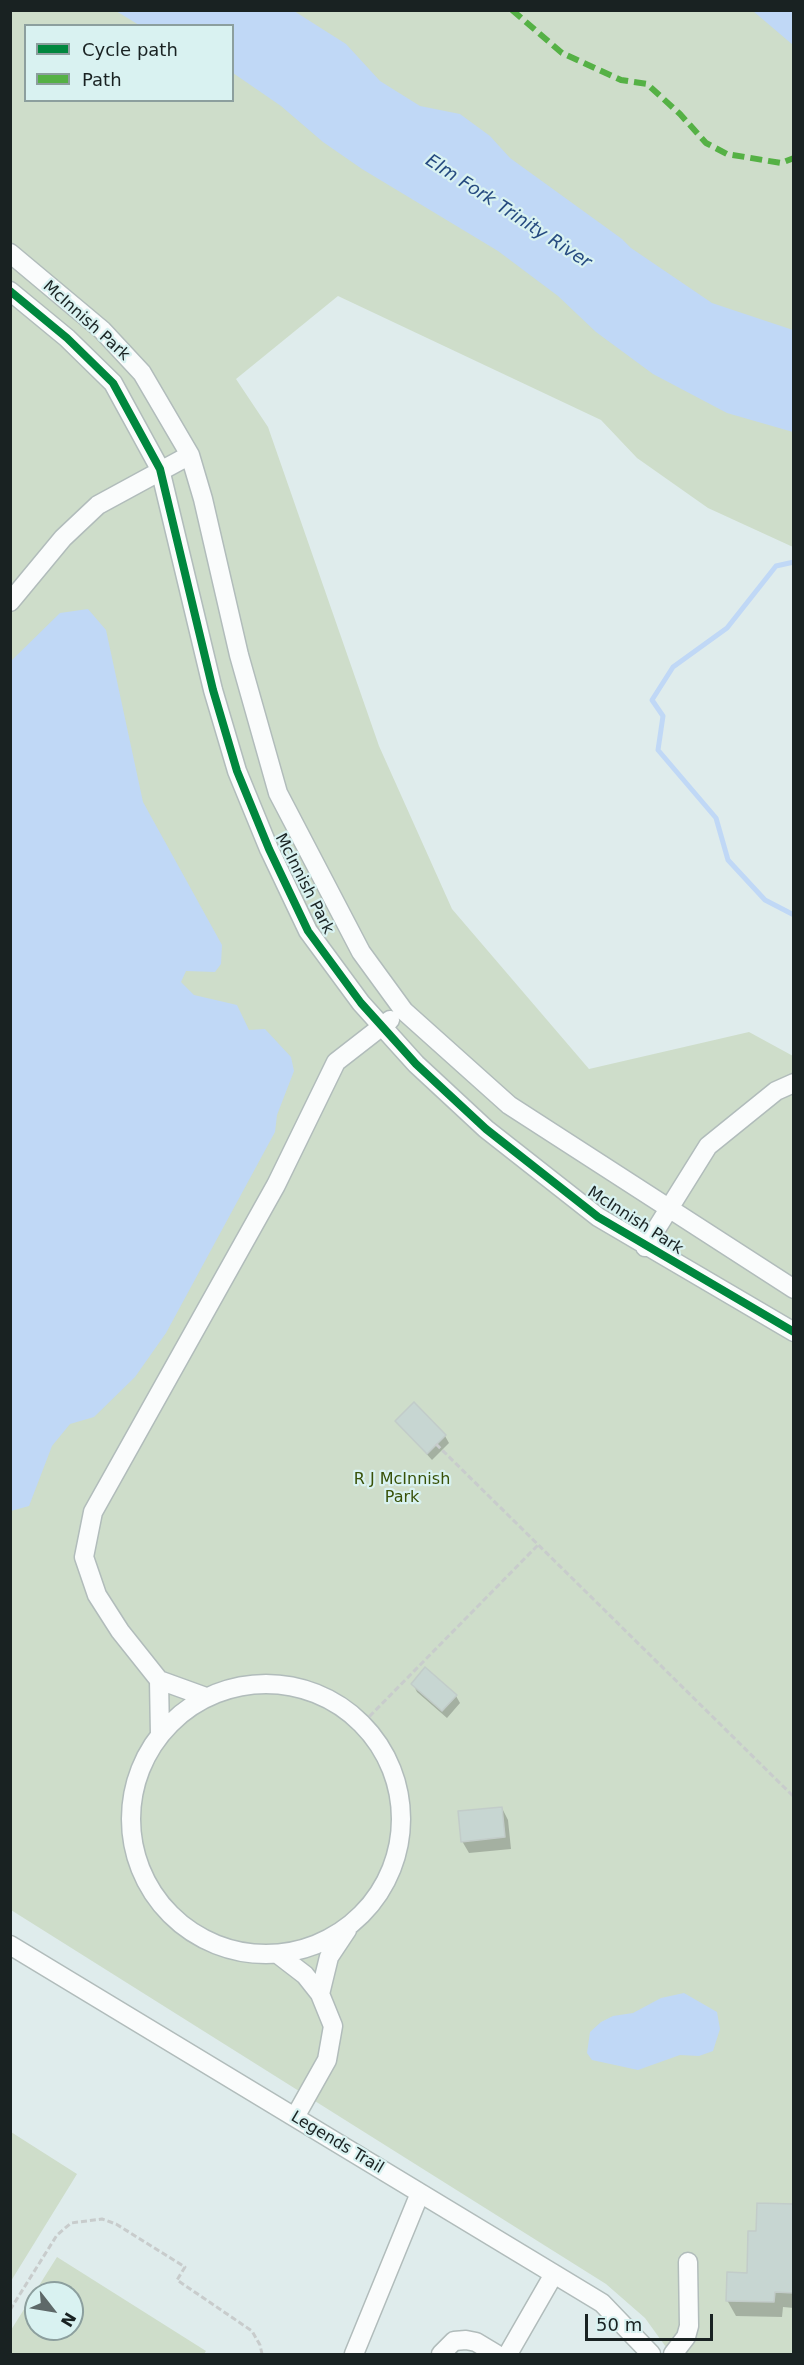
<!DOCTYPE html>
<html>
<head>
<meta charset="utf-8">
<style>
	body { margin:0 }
	#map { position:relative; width:804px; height:2365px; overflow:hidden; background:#dfecec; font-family:"DejaVu Sans",sans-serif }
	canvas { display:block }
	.frame { position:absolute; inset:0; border:12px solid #192222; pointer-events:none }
	.legend { position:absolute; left:24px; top:24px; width:210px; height:78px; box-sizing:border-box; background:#d9f2f1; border:2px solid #8c9f9e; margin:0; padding:8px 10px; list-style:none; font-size:18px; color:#192222 }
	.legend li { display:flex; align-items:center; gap:12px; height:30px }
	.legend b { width:30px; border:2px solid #8c9f9e }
	.north { position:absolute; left:24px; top:2281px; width:60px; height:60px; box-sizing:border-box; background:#d9f2f1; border:2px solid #8c9f9e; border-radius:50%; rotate:121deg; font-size:16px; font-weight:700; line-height:24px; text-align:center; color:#192222 }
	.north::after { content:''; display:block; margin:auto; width:21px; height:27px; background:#5e6969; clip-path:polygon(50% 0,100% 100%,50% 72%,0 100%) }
	.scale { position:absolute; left:585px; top:2314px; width:128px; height:27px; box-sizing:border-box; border:3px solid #192222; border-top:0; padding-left:8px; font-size:18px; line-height:21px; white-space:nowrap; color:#192222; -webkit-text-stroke:4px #d9f2f1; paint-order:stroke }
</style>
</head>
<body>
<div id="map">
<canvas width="804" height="2365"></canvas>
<div class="frame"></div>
<ul class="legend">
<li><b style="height:8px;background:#00873e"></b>Cycle path</li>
<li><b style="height:8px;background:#55b145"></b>Path</li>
</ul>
<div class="north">N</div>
<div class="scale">50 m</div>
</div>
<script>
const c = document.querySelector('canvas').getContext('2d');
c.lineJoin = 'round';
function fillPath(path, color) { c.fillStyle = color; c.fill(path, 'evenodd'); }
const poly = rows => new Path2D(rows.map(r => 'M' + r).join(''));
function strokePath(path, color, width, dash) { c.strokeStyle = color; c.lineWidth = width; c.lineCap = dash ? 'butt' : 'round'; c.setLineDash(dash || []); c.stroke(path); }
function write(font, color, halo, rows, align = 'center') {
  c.font = font + ' "DejaVu Sans",sans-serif'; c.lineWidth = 4.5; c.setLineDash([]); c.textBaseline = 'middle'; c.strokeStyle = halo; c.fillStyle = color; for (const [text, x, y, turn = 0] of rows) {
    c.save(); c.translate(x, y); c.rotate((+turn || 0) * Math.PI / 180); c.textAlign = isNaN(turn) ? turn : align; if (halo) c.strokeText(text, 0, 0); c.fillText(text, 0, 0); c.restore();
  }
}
fillPath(poly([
	[10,11,793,11,793,547,708,508,637,458,601,420,338,296,236,379,268,427,379,746,452,909,589,1069,749,1032,793,1056,793,2354,671,2354,645,2318,606,2284,11,1910],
	[26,26,232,26,232,100,26,100],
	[11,2132,77,2174,11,2281],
	[57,2257,206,2351,204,2354,11,2354,11,2330],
	[36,2293,72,2293,72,2329,36,2329]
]), '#ceddca');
fillPath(poly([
	[116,11,294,11,346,44,380,81,420,106,460,114,490,136,510,158,622,239,631,248,712,303,793,330,793,432,727,413,653,374,596,332,558,296,498,251,362,169,323,142,281,106,233,73,232,26,139,25],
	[753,11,793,11,793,45],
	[88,609,106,630,143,802,222,945,221,964,215,972,186,971,181,982,194,995,237,1005,249,1030,265,1029,291,1057,294,1071,277,1115,275,1132,166,1333,135,1377,94,1417,70,1424,52,1446,29,1506,11,1511,11,661,60,613],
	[684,1993,717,2012,720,2029,713,2051,699,2056,680,2055,638,2070,592,2060,587,2053,590,2032,601,2022,613,2016,633,2013,661,1998]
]), '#c0d8f6');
fillPath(poly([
	[397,1421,445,1436,449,1443,432,1460],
	[413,1684,456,1696,460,1703,447,1718,417,1692],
	[502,1808,508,1820,511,1849,469,1853,462,1841],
	[794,2205,794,2308,783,2307,782,2317,736,2316,727,2300,749,2274,757,2233]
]), '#0003');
strokePath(poly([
	[794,562,776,566,727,628,673,667,652,700,663,716,658,750,716,818,728,860,765,900,794,915]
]), '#c0d8f6', 5);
const building = poly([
	[414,1402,446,1435,427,1454,395,1421,414,1402],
	[425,1667,457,1695,442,1711,411,1684,425,1667],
	[502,1807,505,1837,461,1842,458,1811,502,1807],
	[757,2203,794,2204,794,2293,775,2292,774,2302,726,2301,727,2272,747,2273,748,2231,756,2231,757,2203]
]);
fillPath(building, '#c7d6d2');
strokePath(building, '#c2ccc9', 1.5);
const minor = poly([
	[10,253,102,330,142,373,190,455,203,499,239,655,278,793,361,952,404,1011,509,1105,794,1289],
	[10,291,67,338,113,383,160,469,213,690,237,771,269,849,308,931,361,1003,416,1064,486,1129,598,1217,794,1332],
	[10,602,63,538,98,505,190,455],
	[645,1247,708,1146,776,1091,794,1083],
	[159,1680,160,1735],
	'131 1819a135 135 0 1 1 270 0a135 135 0 1 1-270 0Z',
	[206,1697,159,1680,120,1631,97,1595,84,1557,93,1512,276,1185,336,1062,390,1020],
	[10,1945,602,2303,651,2354],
	[279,1955,305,1975,320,1994,333,2026,327,2060,295,2117],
	[320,1994,329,1957,347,1930],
	[354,2354,420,2193],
	[441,2354,454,2341,466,2340,476,2342,496,2354],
	[508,2354,554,2274],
	[673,2354,686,2337,689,2326,688,2262]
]);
strokePath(minor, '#b1bcbb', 21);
strokePath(poly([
	[436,1444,794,1797],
	[363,1723,538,1545],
	[10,2310,57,2235,71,2223,102,2219,116,2224,185,2267,177,2280,252,2331,260,2345,262,2354]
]), '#c8cccc', 3, [6, 3]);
strokePath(minor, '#fafcfc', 18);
strokePath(poly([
	[512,10,562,53,621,80,647,84,680,114,706,143,727,154,781,163,794,158]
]), '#55b145', 6, [12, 6]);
strokePath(poly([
	[10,291,67,338,113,383,160,469,213,690,237,771,269,849,308,931,361,1003,416,1064,486,1129,598,1217,794,1332]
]), '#00873e', 8);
write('16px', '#192222', '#d9f2f1', [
	["McInnish Park",86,321,42],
	["McInnish Park",304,884,63],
	["McInnish Park",635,1221,33],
	["Legends Trail",337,2143,31]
]);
write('16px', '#385108', '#d9f2f1', [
	["R J McInnish",402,1480],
	["Park",402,1498]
]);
write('italic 18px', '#264b80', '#d9f2f1', [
	["Elm Fork Trinity River",508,212,33]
]);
</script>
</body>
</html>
